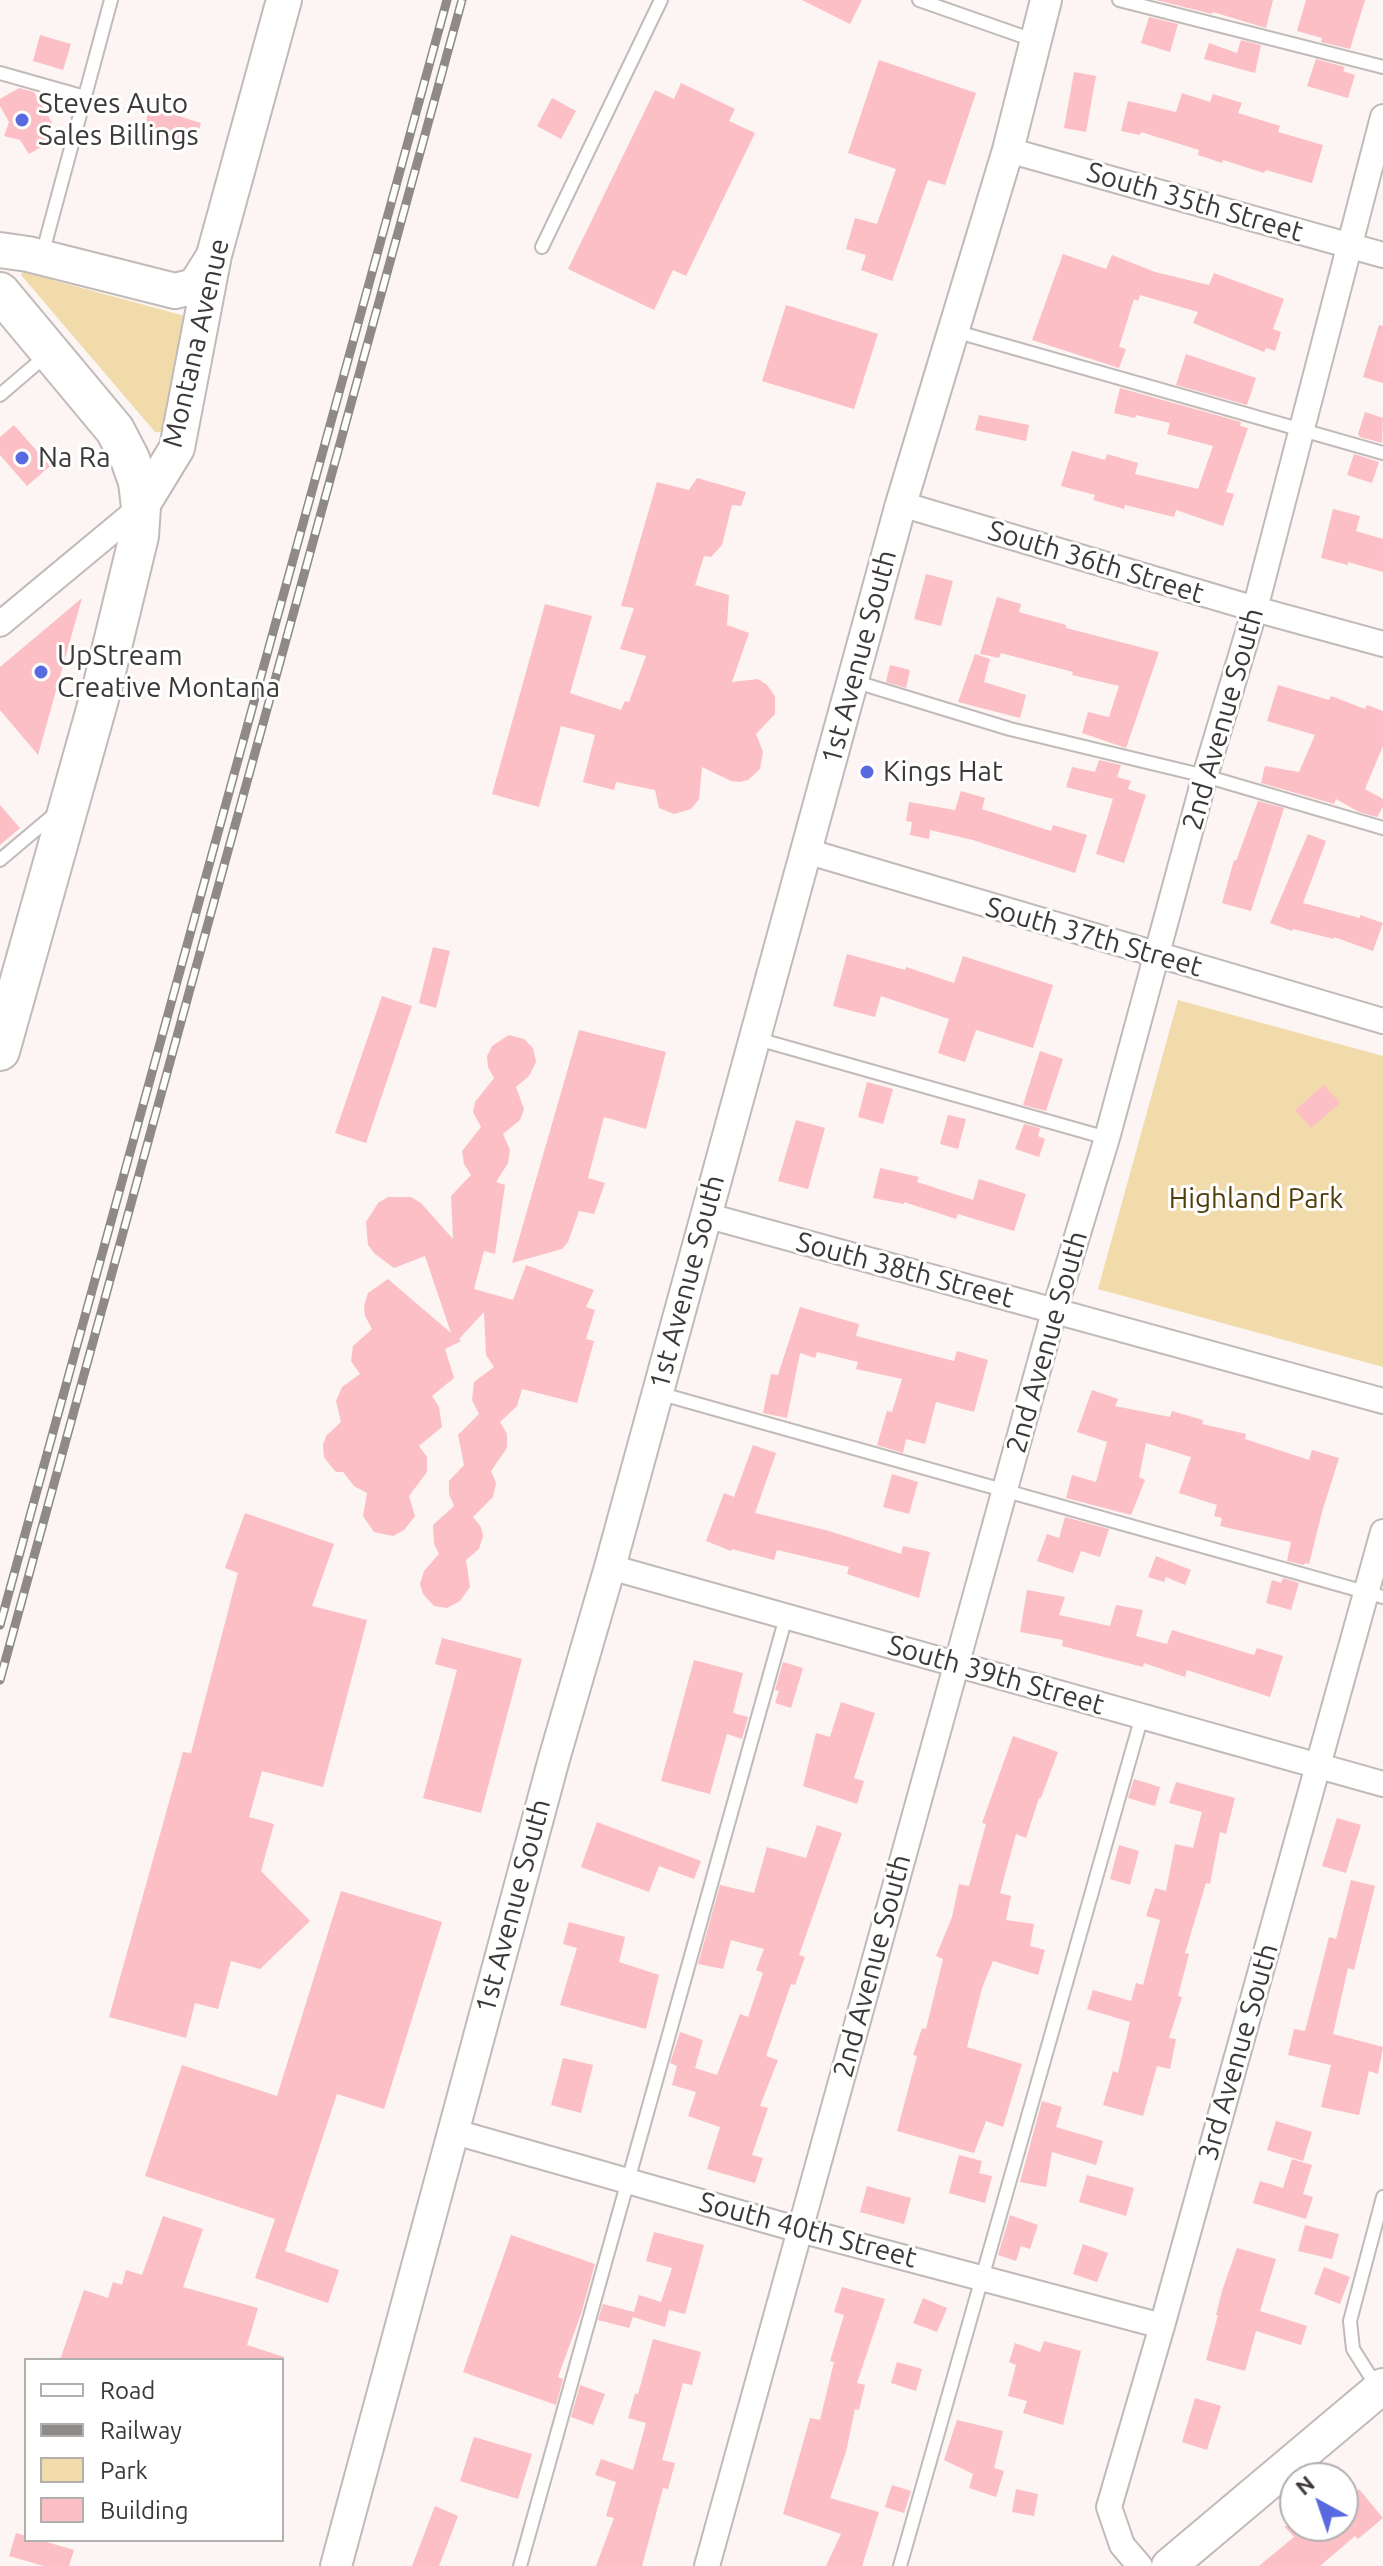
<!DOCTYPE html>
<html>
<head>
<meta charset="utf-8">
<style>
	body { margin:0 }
	#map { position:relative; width:1383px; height:2566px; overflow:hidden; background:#fcf5f3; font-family:Ubuntu,sans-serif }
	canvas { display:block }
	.legend { position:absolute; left:24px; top:2358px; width:260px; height:184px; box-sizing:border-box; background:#fff; border:2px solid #b1b0af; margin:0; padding:10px 14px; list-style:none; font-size:24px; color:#3c3938 }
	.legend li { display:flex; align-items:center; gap:16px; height:40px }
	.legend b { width:40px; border:2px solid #b1b0af }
	.north { position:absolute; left:1279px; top:2462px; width:80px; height:80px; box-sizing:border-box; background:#fff; border:2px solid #b1b0af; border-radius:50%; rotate:320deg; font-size:22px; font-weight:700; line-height:32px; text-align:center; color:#3c3938 }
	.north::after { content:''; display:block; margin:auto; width:28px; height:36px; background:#5969e0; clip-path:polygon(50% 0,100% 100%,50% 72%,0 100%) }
</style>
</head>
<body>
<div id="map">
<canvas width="1383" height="2566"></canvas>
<ul class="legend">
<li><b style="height:10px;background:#fff"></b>Road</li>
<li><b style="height:10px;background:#8e8a88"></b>Railway</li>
<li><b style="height:22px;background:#f2dbaa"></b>Park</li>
<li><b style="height:22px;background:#fbbfc5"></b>Building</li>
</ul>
<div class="north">N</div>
</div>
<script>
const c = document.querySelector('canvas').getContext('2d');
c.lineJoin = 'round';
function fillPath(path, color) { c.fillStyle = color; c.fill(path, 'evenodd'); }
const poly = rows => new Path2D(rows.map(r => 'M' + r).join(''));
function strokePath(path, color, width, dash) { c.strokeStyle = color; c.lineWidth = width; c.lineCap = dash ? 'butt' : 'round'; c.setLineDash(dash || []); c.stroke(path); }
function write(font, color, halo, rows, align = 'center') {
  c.font = font + ' Ubuntu,sans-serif'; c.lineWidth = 6; c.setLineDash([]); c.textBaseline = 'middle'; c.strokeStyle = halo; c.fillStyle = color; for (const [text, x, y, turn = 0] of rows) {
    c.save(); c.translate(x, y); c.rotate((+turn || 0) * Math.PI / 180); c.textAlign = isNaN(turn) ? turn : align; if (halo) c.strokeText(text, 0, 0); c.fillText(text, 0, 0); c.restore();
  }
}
fillPath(poly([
	[23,272,185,316,194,315,162,432,155,432,21,275],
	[1178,1000,1383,1056,1383,1367,1098,1289]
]), '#f2dbaa');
fillPath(poly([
	[802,0,862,0,850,24],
	[1156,0,1273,0,1266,28,1213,12,1212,14],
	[1306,0,1365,0,1350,49,1321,42,1322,38,1297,31],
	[1149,17,1178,24,1170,52,1141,43],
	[40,35,71,44,63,70,33,61],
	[1241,40,1261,45,1255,73,1204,59,1209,43,1237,53],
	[1316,59,1345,67,1343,71,1355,75,1348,98,1307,86],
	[879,60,976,93,945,185,928,180,892,281,861,270,866,255,846,249,855,218,877,224,896,169,848,153],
	[1074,72,1096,76,1086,132,1064,128],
	[681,83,735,109,729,121,755,133,686,276,673,270,654,310,568,269,655,90,674,99],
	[19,88,34,92,54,126,44,132,50,142,29,154,20,140,4,136,9,122,0,106,0,99],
	[1182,93,1210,102,1213,94,1242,103,1238,113,1280,126,1278,132,1323,145,1312,183,1266,170,1264,173,1223,160,1222,163,1198,155,1199,150,1141,132,1140,135,1121,131,1128,101,1176,112],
	[552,98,576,111,561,139,537,126],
	[150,107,201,123,194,146,143,131],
	[1063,254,1106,269,1112,255,1155,272,1209,285,1214,273,1284,299,1273,329,1281,332,1275,351,1266,348,1264,352,1193,323,1198,312,1140,295,1138,301,1134,299,1119,347,1126,349,1119,368,1032,340],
	[786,305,878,334,854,409,762,381],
	[1379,325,1383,326,1383,383,1363,377],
	[1186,354,1256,378,1247,405,1176,385],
	[1120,388,1241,422,1240,426,1248,428,1226,492,1234,494,1223,526,1176,510,1174,517,1125,505,1124,509,1093,500,1095,495,1061,486,1072,451,1105,460,1107,454,1138,463,1135,474,1198,489,1213,446,1167,434,1170,423,1136,415,1135,418,1114,413],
	[1365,412,1383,418,1382,443,1360,437,1358,434],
	[979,415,1029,425,1026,441,975,430],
	[14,425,50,466,27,486,0,455,0,437],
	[1354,454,1379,462,1372,483,1347,475],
	[697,478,746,492,741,506,732,505,722,545,711,557,704,556,695,585,729,595,727,625,749,633,732,682,758,679,767,685,775,696,775,714,756,734,763,752,760,769,748,780,740,782,731,781,702,767,699,799,691,809,674,814,659,808,655,790,616,782,614,790,583,782,595,735,561,726,539,807,492,794,545,604,592,616,570,693,621,710,625,701,629,702,646,656,620,649,634,608,621,606,657,482,689,490],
	[1333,509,1360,516,1356,531,1383,539,1383,572,1348,562,1348,565,1321,558],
	[926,574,953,581,941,626,914,619],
	[997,597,1021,604,1019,612,1066,625,1066,628,1159,652,1126,748,1082,733,1088,712,1109,717,1119,686,1072,675,1073,672,1001,653,999,658,980,654],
	[82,598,38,755,0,710,0,667],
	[975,654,990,659,984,682,1026,695,1020,718,958,702],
	[890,665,910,670,906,688,886,682],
	[1278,685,1329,700,1331,696,1365,709,1367,705,1383,711,1383,746,1365,789,1383,799,1383,807,1377,817,1359,812,1336,799,1334,804,1261,783,1265,766,1299,772,1315,735,1267,721],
	[1099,760,1121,765,1117,777,1131,781,1128,789,1146,795,1124,863,1096,854,1113,799,1066,787,1072,767,1095,772],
	[961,791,985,798,982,809,1051,831,1053,825,1087,835,1075,873,973,840,930,830,929,839,910,835,912,822,906,821,909,802,955,810],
	[1258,801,1284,808,1251,911,1222,903,1234,860,1236,861],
	[0,805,20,828,0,845],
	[1308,834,1326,841,1303,903,1360,918,1360,915,1383,923,1373,951,1334,937,1334,939,1293,929,1292,931,1270,923],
	[433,947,450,951,436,1008,419,1003],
	[847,954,905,970,906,967,954,983,963,956,1053,985,1033,1048,976,1030,965,1062,938,1053,949,1019,881,996,875,1017,833,1006],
	[382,996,412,1006,366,1143,335,1133],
	[579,1030,666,1052,646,1129,604,1117,588,1178,605,1183,594,1214,579,1211,568,1242,562,1249,512,1263],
	[509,1035,524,1039,533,1048,536,1062,529,1076,516,1087,524,1109,520,1120,503,1134,510,1150,508,1163,496,1182,505,1185,495,1254,484,1251,474,1289,513,1300,526,1265,594,1290,586,1307,595,1310,586,1339,594,1341,577,1403,522,1389,517,1406,500,1422,507,1434,507,1448,491,1471,496,1483,493,1497,473,1517,481,1527,483,1536,479,1549,466,1560,470,1587,460,1601,447,1608,434,1606,423,1594,420,1584,424,1571,439,1554,434,1544,433,1525,454,1506,449,1494,449,1481,464,1465,458,1435,479,1414,472,1400,474,1382,494,1367,486,1355,484,1312,459,1339,461,1341,445,1349,454,1378,432,1396,439,1407,442,1427,419,1446,427,1457,427,1472,409,1496,415,1516,404,1530,393,1536,374,1532,363,1516,367,1493,354,1486,343,1472,336,1472,330,1465,324,1457,323,1445,326,1436,341,1422,336,1401,342,1387,360,1374,351,1361,353,1346,372,1329,365,1316,364,1306,368,1293,388,1279,451,1333,425,1256,394,1268,375,1254,368,1245,366,1222,378,1203,388,1197,411,1197,421,1203,453,1239,451,1196,471,1175,464,1164,462,1151,481,1127,473,1112,475,1102,494,1078,488,1067,487,1056,492,1046],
	[1040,1051,1063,1059,1046,1111,1023,1105],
	[867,1082,893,1089,883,1124,858,1117],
	[1324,1085,1340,1103,1311,1128,1295,1110],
	[948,1115,966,1119,958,1149,940,1144],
	[796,1120,825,1128,808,1189,778,1181],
	[1024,1124,1040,1128,1038,1136,1045,1139,1039,1157,1015,1149],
	[880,1168,919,1177,917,1182,973,1200,979,1179,1026,1194,1014,1231,958,1214,956,1219,904,1202,904,1204,873,1198],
	[800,1307,859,1324,856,1336,954,1361,957,1351,988,1360,974,1412,936,1402,925,1444,906,1439,903,1453,877,1445,887,1411,892,1412,902,1379,856,1369,858,1362,817,1352,815,1358,800,1353,787,1418,763,1413,771,1374,778,1375],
	[1092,1390,1118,1399,1115,1406,1170,1417,1172,1411,1203,1420,1202,1424,1246,1434,1245,1439,1309,1460,1312,1450,1339,1458,1322,1512,1309,1564,1305,1563,1304,1565,1287,1561,1291,1542,1220,1526,1222,1518,1214,1516,1217,1505,1179,1493,1191,1457,1146,1443,1139,1477,1145,1480,1131,1515,1066,1498,1072,1475,1096,1482,1107,1442,1077,1432],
	[753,1445,776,1453,755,1513,829,1531,901,1554,903,1546,930,1552,919,1598,847,1574,849,1567,777,1550,774,1560,732,1549,731,1551,706,1541,724,1493,734,1497],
	[892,1474,918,1482,909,1514,883,1507],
	[245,1513,334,1544,312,1606,367,1620,323,1787,262,1771,249,1817,274,1824,261,1871,310,1921,260,1969,231,1961,218,2009,195,2003,186,2038,109,2017,183,1752,191,1753,238,1573,225,1568],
	[1065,1517,1109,1529,1100,1557,1081,1551,1073,1573,1037,1561,1047,1534,1059,1538],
	[1156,1556,1191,1570,1185,1585,1166,1577,1164,1582,1148,1577],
	[1283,1578,1299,1583,1291,1610,1266,1603,1272,1580,1281,1583],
	[1027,1590,1065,1597,1059,1615,1110,1626,1116,1605,1143,1610,1136,1636,1167,1644,1172,1630,1254,1655,1257,1648,1283,1656,1270,1697,1187,1670,1185,1677,1144,1663,1143,1667,1062,1646,1063,1640,1020,1632],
	[442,1638,522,1659,481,1813,423,1798,457,1670,435,1664],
	[694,1660,743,1673,733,1713,748,1717,742,1739,727,1734,710,1794,661,1781],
	[783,1662,803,1668,791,1708,775,1703,779,1691,775,1690],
	[841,1702,875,1713,854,1778,864,1781,857,1804,803,1786,816,1733,830,1737],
	[1013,1736,1058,1752,1041,1798,1039,1798,1026,1838,1016,1834,1000,1893,1011,1896,1006,1920,1034,1924,1030,1946,1045,1950,1038,1975,993,1961,982,1988,967,2047,1022,2064,1003,2127,986,2121,974,2153,897,2131,917,2056,913,2055,922,2028,926,2029,943,1959,936,1956,952,1917,959,1884,969,1886,986,1824,982,1823],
	[1134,1779,1160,1787,1155,1806,1128,1798],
	[1176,1782,1235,1798,1226,1834,1220,1832,1210,1884,1206,1883,1185,1953,1189,1954,1178,1996,1182,1997,1169,2038,1176,2039,1170,2069,1157,2066,1143,2116,1103,2105,1113,2071,1118,2073,1130,2022,1087,2009,1093,1990,1131,2001,1136,1983,1143,1985,1160,1920,1146,1916,1155,1888,1166,1891,1175,1844,1193,1848,1202,1812,1169,1803],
	[1337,1818,1361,1825,1346,1873,1322,1866],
	[597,1822,701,1861,694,1879,659,1866,649,1892,581,1867],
	[817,1825,842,1833,799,1955,805,1957,795,1985,791,1984,766,2056,778,2060,760,2106,768,2108,752,2155,763,2158,755,2183,707,2169,720,2127,688,2116,696,2092,672,2085,677,2066,670,2063,680,2032,703,2040,695,2068,717,2075,740,2014,748,2017,763,1973,756,1970,764,1949,731,1940,723,1969,698,1964,720,1885,754,1893,767,1847,806,1858],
	[1119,1845,1139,1851,1130,1885,1110,1879],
	[1351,1880,1375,1886,1354,1970,1348,1968,1333,2034,1383,2047,1378,2074,1369,2071,1359,2115,1321,2107,1331,2065,1288,2055,1294,2029,1305,2031,1329,1937,1336,1939],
	[341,1891,442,1922,384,2109,337,2094,285,2251,339,2270,328,2303,255,2278,275,2219,145,2176,182,2065,277,2096],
	[569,1922,625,1937,619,1962,659,1975,646,2029,560,2005,577,1948,563,1944],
	[563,2058,593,2065,581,2113,551,2105],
	[1042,2101,1062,2107,1056,2127,1103,2141,1096,2165,1052,2152,1046,2187,1020,2182],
	[1276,2121,1312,2132,1303,2161,1267,2150],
	[959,2155,982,2161,979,2173,992,2176,985,2203,949,2193],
	[1292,2159,1312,2165,1303,2194,1313,2197,1306,2219,1253,2203,1260,2181,1283,2188],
	[1087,2175,1134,2188,1126,2216,1079,2202],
	[867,2186,911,2198,904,2224,860,2212],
	[1010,2215,1038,2225,1030,2249,1021,2246,1016,2261,998,2255],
	[163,2216,203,2229,183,2287,258,2308,247,2345,284,2357,283,2360,60,2360,84,2290,108,2298,113,2282,122,2285,126,2270,142,2275],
	[1305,2225,1339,2234,1332,2259,1298,2251],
	[654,2232,704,2245,685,2314,669,2310,665,2327,633,2317,629,2328,598,2320,603,2304,634,2312,639,2295,661,2302,672,2268,646,2261],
	[511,2235,595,2264,581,2314,558,2377,563,2379,556,2405,463,2372],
	[1083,2244,1108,2253,1097,2282,1073,2274],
	[1237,2248,1276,2259,1260,2311,1307,2326,1301,2345,1256,2331,1245,2371,1206,2360,1218,2315,1216,2315,1222,2291],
	[1324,2267,1350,2277,1340,2304,1314,2294],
	[842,2287,885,2299,857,2383,865,2385,859,2410,855,2409,846,2452,830,2498,879,2512,862,2566,826,2566,841,2534,783,2514,810,2418,820,2420,834,2362,830,2361,844,2315,834,2312],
	[923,2298,947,2308,937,2332,913,2323],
	[653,2339,701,2352,692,2385,683,2383,662,2460,675,2463,668,2489,663,2488,642,2566,596,2566,614,2518,606,2516,616,2482,595,2475,601,2459,633,2470,646,2423,628,2418,635,2394,638,2394],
	[1044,2341,1081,2351,1063,2425,1023,2413,1027,2401,1008,2396,1016,2365,1009,2362,1015,2343,1040,2352],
	[897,2362,922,2369,916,2391,891,2383],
	[580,2385,605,2394,593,2425,571,2417],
	[1195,2398,1221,2406,1207,2450,1182,2442],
	[957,2420,1003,2431,994,2468,1004,2471,996,2497,969,2488,973,2474,944,2460],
	[474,2437,532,2454,518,2499,460,2481],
	[892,2485,911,2491,904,2513,885,2507],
	[1016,2489,1038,2494,1034,2516,1012,2512],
	[1359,2489,1383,2518,1358,2539,1355,2536,1320,2566,1259,2566,1294,2537,1284,2526,1343,2526,1343,2503],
	[435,2506,458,2516,439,2566,412,2566],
	[16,2533,26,2536,26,2540,40,2540,74,2550,69,2566,44,2566,9,2556]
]), '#fbbfc5');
const service = poly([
	[919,0,1036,41],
	[1119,0,1383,67],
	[0,73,85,97],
	[542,247,661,0],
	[42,255,111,0],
	[954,331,1383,453],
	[0,395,48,354],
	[853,681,1010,729,1205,776,1383,828],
	[0,860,57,812],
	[754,1038,1107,1138],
	[658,1393,1383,1597],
	[1377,2387,1353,2349,1350,2321,1383,2197],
	[520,2566,786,1617],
	[900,2566,1142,1716]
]);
const minor = poly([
	[1008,150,1383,255],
	[901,504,1255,609,1383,644],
	[0,624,141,507],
	[806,851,1383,1021],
	[705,1215,1383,1401],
	[610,1567,1383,1784],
	[455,2132,800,2230,1162,2326],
	[707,2566,1054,1312,1107,1138,1205,776,1255,609,1383,117],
	[1140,2566,1122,2545,1109,2507,1162,2326,1383,1532]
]);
const tertiary = poly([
	[336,2566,554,1759,610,1567,901,504,1008,150,1046,0]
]);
const secondary = poly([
	[0,250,28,254,175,291,195,286,212,259],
	[141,507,177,448,214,255,284,0],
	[1169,2566,1383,2386]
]);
const primary = poly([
	[0,292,115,430,130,459,138,482,141,507,139,536,102,688,0,1051]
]);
strokePath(service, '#c1bab8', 16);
strokePath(minor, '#c1bab8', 28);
strokePath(tertiary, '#c1bab8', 34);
strokePath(secondary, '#c1bab8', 38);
strokePath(primary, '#c1bab8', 42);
strokePath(service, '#fff', 12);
strokePath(minor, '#fff', 24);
strokePath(tertiary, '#fff', 30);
strokePath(secondary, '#fff', 34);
strokePath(primary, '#fff', 38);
const rail = poly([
	[0,1625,447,0],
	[0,1680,462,0]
]);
strokePath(rail, '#8e8a88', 9);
strokePath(rail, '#fff', 6, [18]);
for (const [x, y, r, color] of [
	[22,120,8,"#5969e0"],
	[22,458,8,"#5969e0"],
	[41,672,8,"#5969e0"],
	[867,772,8,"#5969e0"]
]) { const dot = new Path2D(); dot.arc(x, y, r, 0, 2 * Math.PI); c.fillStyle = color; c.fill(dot); strokePath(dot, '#fff', 3); }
write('28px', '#3c3938', '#fff', [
	["Steves Auto",38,104],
	["Sales Billings",38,136],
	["Na Ra",38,458],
	["UpStream",57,656],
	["Creative Montana",57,688],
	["Kings Hat",883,772]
], 'left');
write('28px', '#3c3938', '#fff', [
	["South 35th Street",1195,202,16],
	["Montana Avenue",196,343,-77],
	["South 36th Street",1096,562,17],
	["1st Avenue South",859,657,-75],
	["2nd Avenue South",1223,719,-74],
	["South 37th Street",1094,937,16],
	["South 38th Street",905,1270,15],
	["1st Avenue South",687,1282,-75],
	["2nd Avenue South",1047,1342,-74],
	["South 39th Street",996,1675,16],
	["1st Avenue South",513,1906,-75],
	["2nd Avenue South",872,1966,-75],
	["3rd Avenue South",1238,2052,-74],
	["South 40th Street",808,2230,15]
]);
write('28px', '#513e0c', '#fff', [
	["Highland Park",1256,1199]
]);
</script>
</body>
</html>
